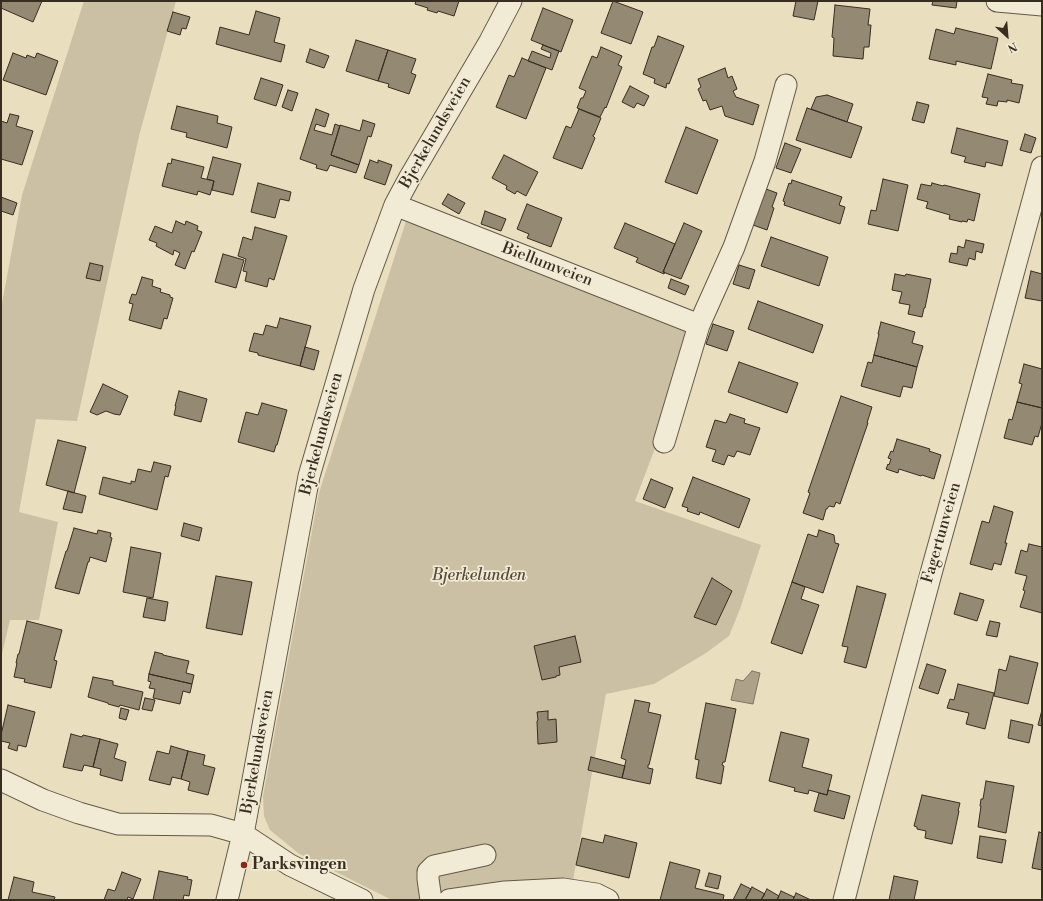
<!DOCTYPE html>
<html>
<head>
<meta charset="utf-8">
<style>
	body { margin:0 }
	#map { position:relative; width:1043px; height:901px; overflow:hidden; background:#e9debe; font-family:"Libre Bodoni",serif }
	canvas { display:block }
	.frame { position:absolute; inset:0; border:2px solid #382d21; pointer-events:none }
	.north { position:absolute; left:987px; top:16px; width:40px; height:40px; -webkit-text-stroke:3px #f1ead5; paint-order:stroke; rotate:154deg; font-size:11px; font-weight:700; line-height:16px; text-align:center; color:#382d21 }
	.north::after { content:''; display:block; margin:auto; width:14px; height:18px; background:#382d21; clip-path:polygon(50% 0,100% 100%,50% 72%,0 100%) }
</style>
</head>
<body>
<div id="map">
<canvas width="1043" height="901"></canvas>
<div class="frame"></div>
<div class="north">N</div>
</div>
<script>
const c = document.querySelector('canvas').getContext('2d');
c.lineJoin = 'round';
function fillPath(path, color) { c.fillStyle = color; c.fill(path, 'evenodd'); }
const poly = rows => new Path2D(rows.map(r => 'M' + r).join(''));
function strokePath(path, color, width, dash) { c.strokeStyle = color; c.lineWidth = width; c.lineCap = dash ? 'butt' : 'round'; c.setLineDash(dash || []); c.stroke(path); }
function write(font, color, halo, rows, align = 'center') {
  c.font = font + ' "Libre Bodoni",serif'; c.lineWidth = 3.5; c.setLineDash([]); c.textBaseline = 'middle'; c.strokeStyle = halo; c.fillStyle = color; for (const [text, x, y, turn = 0] of rows) {
    c.save(); c.translate(x, y); c.rotate((+turn || 0) * Math.PI / 180); c.textAlign = isNaN(turn) ? turn : align; if (halo) c.strokeText(text, 0, 0); c.fillText(text, 0, 0); c.restore();
  }
}
fillPath(poly([
	[84,1,176,1,139,136,77,421,36,419,19,512,58,522,39,620,10,620,1,658,1,309,22,195],
	[406,221,698,335,635,501,761,545,740,609,729,636,706,653,654,684,606,694,572,886,443,900,392,900,298,853,270,830,264,816,263,796,319,493]
]), '#cbc0a3');
const water = poly([
	[752,671,760,673,753,704,731,700,736,679,743,681,752,671]
]);
fillPath(water, '#ada289');
strokePath(water, '#7e735f', 1);
const building = poly([
	[1,1,42,1,33,22,1,8,1,1],
	[416,1,459,1,454,16,438,11,437,13,427,10,428,8,415,4,416,1],
	[613,1,643,12,631,44,601,33,613,1],
	[796,1,818,1,814,20,793,16,796,1],
	[933,1,957,1,956,8,932,5,933,1],
	[835,5,870,9,868,25,871,25,869,47,864,47,863,59,833,56,834,38,832,37,835,5],
	[543,8,573,20,561,52,531,40,543,8],
	[256,11,280,18,274,42,285,45,281,62,216,44,220,27,249,35,256,11],
	[173,12,190,17,186,29,182,28,180,35,167,31,173,12],
	[956,28,998,38,991,69,956,61,956,65,929,59,936,29,954,34,956,28],
	[658,36,684,46,669,84,667,83,666,88,654,83,655,79,643,74,652,47,654,47,658,36],
	[356,40,388,50,378,81,346,71,356,40],
	[543,45,559,51,552,70,528,61,532,51,550,58,551,53,541,49,543,45],
	[601,47,622,56,618,65,622,67,606,108,605,107,600,117,577,108,581,98,583,98,586,91,579,88,592,56,597,58,601,47],
	[310,49,329,56,324,68,306,62,310,49],
	[388,50,416,59,411,73,416,75,409,94,388,87,389,84,378,81,388,50],
	[13,53,26,58,27,55,35,58,37,53,58,61,46,95,3,80,13,53],
	[522,58,546,68,526,119,496,107,509,75,514,77,522,58],
	[725,68,728,78,732,76,737,89,733,91,736,97,759,105,753,125,725,116,722,106,710,110,706,100,703,101,698,89,701,87,698,79,725,68],
	[988,74,1012,80,1011,83,1023,85,1019,103,1007,100,1007,102,998,101,997,106,986,104,988,98,982,97,988,74],
	[261,78,283,85,276,106,254,99,261,78],
	[630,86,649,96,644,106,637,103,634,108,622,102,630,86],
	[288,90,298,93,292,111,282,107,288,90],
	[827,95,853,104,847,122,811,109,816,97,827,95],
	[917,102,929,105,924,123,912,120,917,102],
	[177,106,218,116,217,123,232,127,227,148,186,137,187,133,171,129,177,106],
	[807,108,862,127,851,158,796,140,807,108],
	[316,109,329,114,325,127,316,124,314,130,332,135,335,124,340,126,331,155,359,165,356,173,330,165,327,171,316,168,317,165,300,159,316,109],
	[579,109,601,118,594,135,593,135,593,136,595,138,582,169,553,158,566,126,571,128,579,109],
	[10,114,19,116,16,126,33,131,22,165,1,159,1,121,7,123,10,114],
	[363,120,375,124,371,137,368,136,359,165,331,155,340,125,360,131,363,120],
	[686,127,718,140,697,194,665,182,686,127],
	[957,128,1008,141,1002,166,986,162,985,167,964,162,966,157,951,153,957,128],
	[1025,134,1036,138,1031,153,1020,150,1025,134],
	[785,143,801,149,791,173,776,168,785,143],
	[504,155,538,172,526,196,517,191,515,194,506,189,507,186,492,178,504,155],
	[213,157,241,164,233,195,212,190,214,181,207,179,213,157],
	[172,159,204,167,201,178,214,181,210,195,198,191,197,195,162,186,168,163,171,164,172,159],
	[370,160,378,163,378,160,392,165,385,185,364,178,370,160],
	[883,179,908,185,898,231,868,224,871,210,876,211,883,179],
	[792,180,842,197,839,205,845,207,840,224,784,205,785,202,783,201,789,183,791,184,792,180],
	[258,183,291,192,289,201,280,199,275,218,251,212,258,183],
	[932,183,943,186,944,185,980,194,974,221,968,219,967,222,962,221,962,222,949,219,950,215,926,208,928,202,917,199,921,184,931,186,932,183],
	[766,189,777,193,772,207,774,208,767,230,753,225,766,189],
	[448,194,465,203,459,214,442,204,448,194],
	[1,197,17,203,13,215,1,211,1,197],
	[527,204,562,218,551,247,527,238,529,234,517,229,527,204],
	[485,211,506,219,501,231,481,224,485,211],
	[176,221,185,225,186,221,198,226,197,230,202,232,194,252,192,251,185,269,175,265,180,253,174,250,173,255,156,246,157,243,149,240,155,226,172,233,176,221],
	[625,223,675,244,663,272,665,272,664,274,636,262,638,258,614,248,625,223],
	[684,223,702,231,681,279,663,272,684,223],
	[255,227,287,236,274,280,269,278,267,287,245,281,247,272,243,271,246,259,238,256,243,237,252,240,255,227],
	[771,237,828,257,819,286,761,266,771,237],
	[966,240,984,244,982,253,976,251,975,260,969,258,967,266,949,262,951,253,957,254,958,246,964,248,966,240],
	[223,254,244,260,236,288,215,282,223,254],
	[90,263,103,266,100,281,86,278,90,263],
	[739,265,755,270,749,289,733,284,739,265],
	[1031,271,1042,274,1042,301,1025,298,1031,271],
	[895,274,905,276,906,274,931,279,925,308,924,308,922,317,908,314,910,305,899,303,902,292,892,290,895,274],
	[142,277,153,280,152,286,161,289,160,292,170,295,170,297,173,298,167,319,164,318,161,329,129,320,133,304,129,303,132,294,136,295,142,277],
	[671,279,689,286,685,295,668,288,671,279],
	[758,301,823,325,813,353,748,329,758,301],
	[280,318,311,326,300,366,258,355,258,353,249,351,254,333,263,335,266,325,277,328,280,318],
	[881,322,915,332,912,343,923,346,917,367,874,355,879,334,878,334,881,322],
	[713,324,734,331,727,351,706,344,713,324],
	[305,347,319,351,314,370,300,366,305,347],
	[874,355,917,367,912,388,903,386,900,397,861,386,868,362,872,363,874,355],
	[739,362,798,383,787,413,728,392,739,362],
	[1024,364,1042,369,1042,408,1017,402,1022,384,1019,383,1024,364],
	[103,384,128,396,120,415,114,414,106,411,97,415,90,412,103,384],
	[179,391,207,399,201,422,174,415,176,406,175,406,179,391],
	[841,396,872,407,867,423,868,423,840,504,836,502,834,507,829,506,827,509,826,509,823,520,803,513,810,493,808,492,841,396],
	[1017,402,1042,408,1042,423,1038,437,1035,436,1032,445,1004,438,1009,419,1012,420,1017,402],
	[262,403,287,410,277,445,276,445,274,452,238,442,246,412,258,415,262,403],
	[730,414,745,419,744,423,760,428,750,455,737,451,734,457,728,455,724,465,712,461,716,450,706,447,715,420,726,423,730,414],
	[897,439,930,449,929,451,941,455,934,479,922,475,921,476,899,469,898,473,886,469,888,464,889,465,891,459,888,458,891,451,893,452,897,439],
	[58,440,86,447,74,493,46,485,58,440],
	[154,462,171,466,168,477,165,476,157,510,99,494,103,477,131,484,131,481,135,482,138,469,151,472,154,462],
	[693,477,750,499,739,528,700,512,699,515,687,511,688,508,682,506,693,477],
	[651,479,673,488,665,508,643,499,651,479],
	[68,491,86,496,82,513,63,509,68,491],
	[994,506,1013,512,1005,543,1007,543,1001,565,994,563,992,570,970,564,982,521,989,523,994,506],
	[184,523,202,528,199,541,181,536,184,523],
	[74,528,97,534,98,530,111,533,110,537,112,538,106,562,90,557,89,562,88,562,79,594,55,588,66,551,67,551,74,528],
	[819,530,834,535,835,543,839,544,823,593,792,582,808,534,817,537,819,530],
	[1029,544,1042,547,1042,613,1020,607,1025,591,1023,590,1027,576,1015,573,1021,550,1027,552,1029,544],
	[131,547,161,553,153,598,123,592,131,547],
	[216,576,252,582,242,635,206,628,216,576],
	[712,578,732,591,716,625,694,617,712,578],
	[792,582,805,587,801,599,819,605,802,654,771,643,792,582],
	[857,586,886,594,866,668,844,662,848,647,842,646,857,586],
	[960,593,984,600,977,621,954,614,960,593],
	[147,598,168,602,165,621,143,617,147,598],
	[27,621,62,630,54,660,57,661,51,688,24,682,25,679,14,677,17,663,16,663,18,654,19,654,27,621],
	[990,621,1000,623,997,637,986,635,990,621],
	[575,636,581,662,559,667,560,675,556,676,556,677,542,680,534,646,575,636],
	[155,652,163,654,163,655,189,661,186,673,194,675,192,684,149,674,155,652],
	[1010,656,1038,663,1028,704,994,696,999,669,1006,671,1010,656],
	[927,664,946,670,938,694,919,688,927,664],
	[149,674,192,684,190,693,183,691,180,704,153,698,155,689,149,688,151,682,148,681,149,674],
	[93,677,113,681,113,685,143,692,139,710,120,705,119,707,108,704,108,703,88,697,93,677],
	[958,684,994,693,985,729,966,724,969,713,947,708,950,699,954,700,958,684],
	[145,698,155,700,152,711,142,709,145,698],
	[635,700,650,703,648,712,661,715,649,765,648,765,648,768,653,769,650,784,622,778,626,760,621,758,635,700],
	[706,703,736,709,725,762,723,762,722,765,724,766,721,784,696,778,699,760,695,759,706,703],
	[8,705,35,712,26,747,18,745,17,751,8,748,10,743,1,741,1,735,8,705],
	[121,708,129,710,126,720,119,718,121,708],
	[1042,710,1042,726,1038,725,1042,710],
	[548,711,548,720,556,719,557,742,538,744,537,721,538,720,537,712,548,711],
	[1011,720,1033,725,1029,743,1008,738,1011,720],
	[781,732,809,739,802,767,832,775,827,795,809,790,808,794,794,791,795,788,769,781,781,732],
	[71,734,82,737,83,735,100,739,93,767,84,765,82,771,63,767,71,734],
	[100,739,118,744,114,758,126,762,122,781,100,775,101,769,93,767,100,739],
	[171,746,188,751,181,779,172,777,170,785,149,780,157,751,169,754,171,746],
	[188,751,205,755,203,765,215,768,208,795,188,790,190,782,181,779,188,751],
	[591,757,625,766,622,778,588,770,591,757],
	[986,781,1014,786,1006,833,978,827,981,806,980,806,981,799,983,799,986,781],
	[828,790,850,796,844,819,814,811,819,793,827,795,828,790],
	[922,795,960,803,958,811,959,811,952,844,925,838,926,831,917,829,917,827,914,826,922,795],
	[1039,832,1042,833,1042,870,1032,868,1039,832],
	[605,835,637,843,629,878,576,865,582,838,603,843,605,835],
	[980,836,1006,840,1002,863,977,858,980,836],
	[670,862,700,870,695,888,724,895,723,900,660,900,670,862],
	[159,871,188,877,187,879,192,880,189,896,184,895,183,900,153,900,159,871],
	[122,872,141,879,133,899,128,897,127,900,104,900,108,889,115,891,122,872],
	[709,873,721,876,718,889,705,886,709,873],
	[894,876,918,881,914,900,889,900,894,876],
	[14,877,34,882,32,892,55,897,54,900,8,900,14,877],
	[741,884,751,889,745,900,733,900,741,884],
	[752,887,765,894,761,900,745,900,752,887],
	[767,889,779,896,777,900,761,900,767,889],
	[781,891,794,897,793,900,777,900,781,891],
	[796,893,811,900,793,900,796,893]
]);
fillPath(building, '#948973');
strokePath(building, '#382d21', 1);
const minor = poly([
	[997,1,1042,5],
	[395,205,699,325],
	[664,442,699,325,734,247,765,161,786,85],
	[1,780,43,800,79,813,118,824,211,825,243,834,290,865,362,900],
	[227,900,243,834,309,476,364,289,395,205,410,177,490,41,511,1],
	[431,900,428,879,428,872,434,866,485,855],
	[449,900,505,892,563,889,596,894,608,900],
	[844,900,861,834,933,566,963,458,1042,167]
]);
strokePath(minor, '#645948', 23);
strokePath(minor, '#f1ead5', 21);
for (const [x, y, r, color] of [
	[244,865,4,"#8f2418"]
]) { const dot = new Path2D(); dot.arc(x, y, r, 0, 2 * Math.PI); c.fillStyle = color; c.fill(dot); strokePath(dot, '#f1ead5', 1.5); }
write('16px', '#382d21', '#f1ead5', [
	["Bjerkelundsveien",436,133,-60],
	["Biellumveien",547,265,21],
	["Bjerkelundsveien",322,434,-75],
	["Fagertunveien",942,533,-74],
	["Bjerkelundsveien",258,752,-80]
]);
write('italic 16px', '#554a3b', '#f1ead5', [
	["Bjerkelunden",479,576]
]);
write('bold 16px', '#382d21', '#f1ead5', [
	["Parksvingen",252,865]
], 'left');
</script>
</body>
</html>
